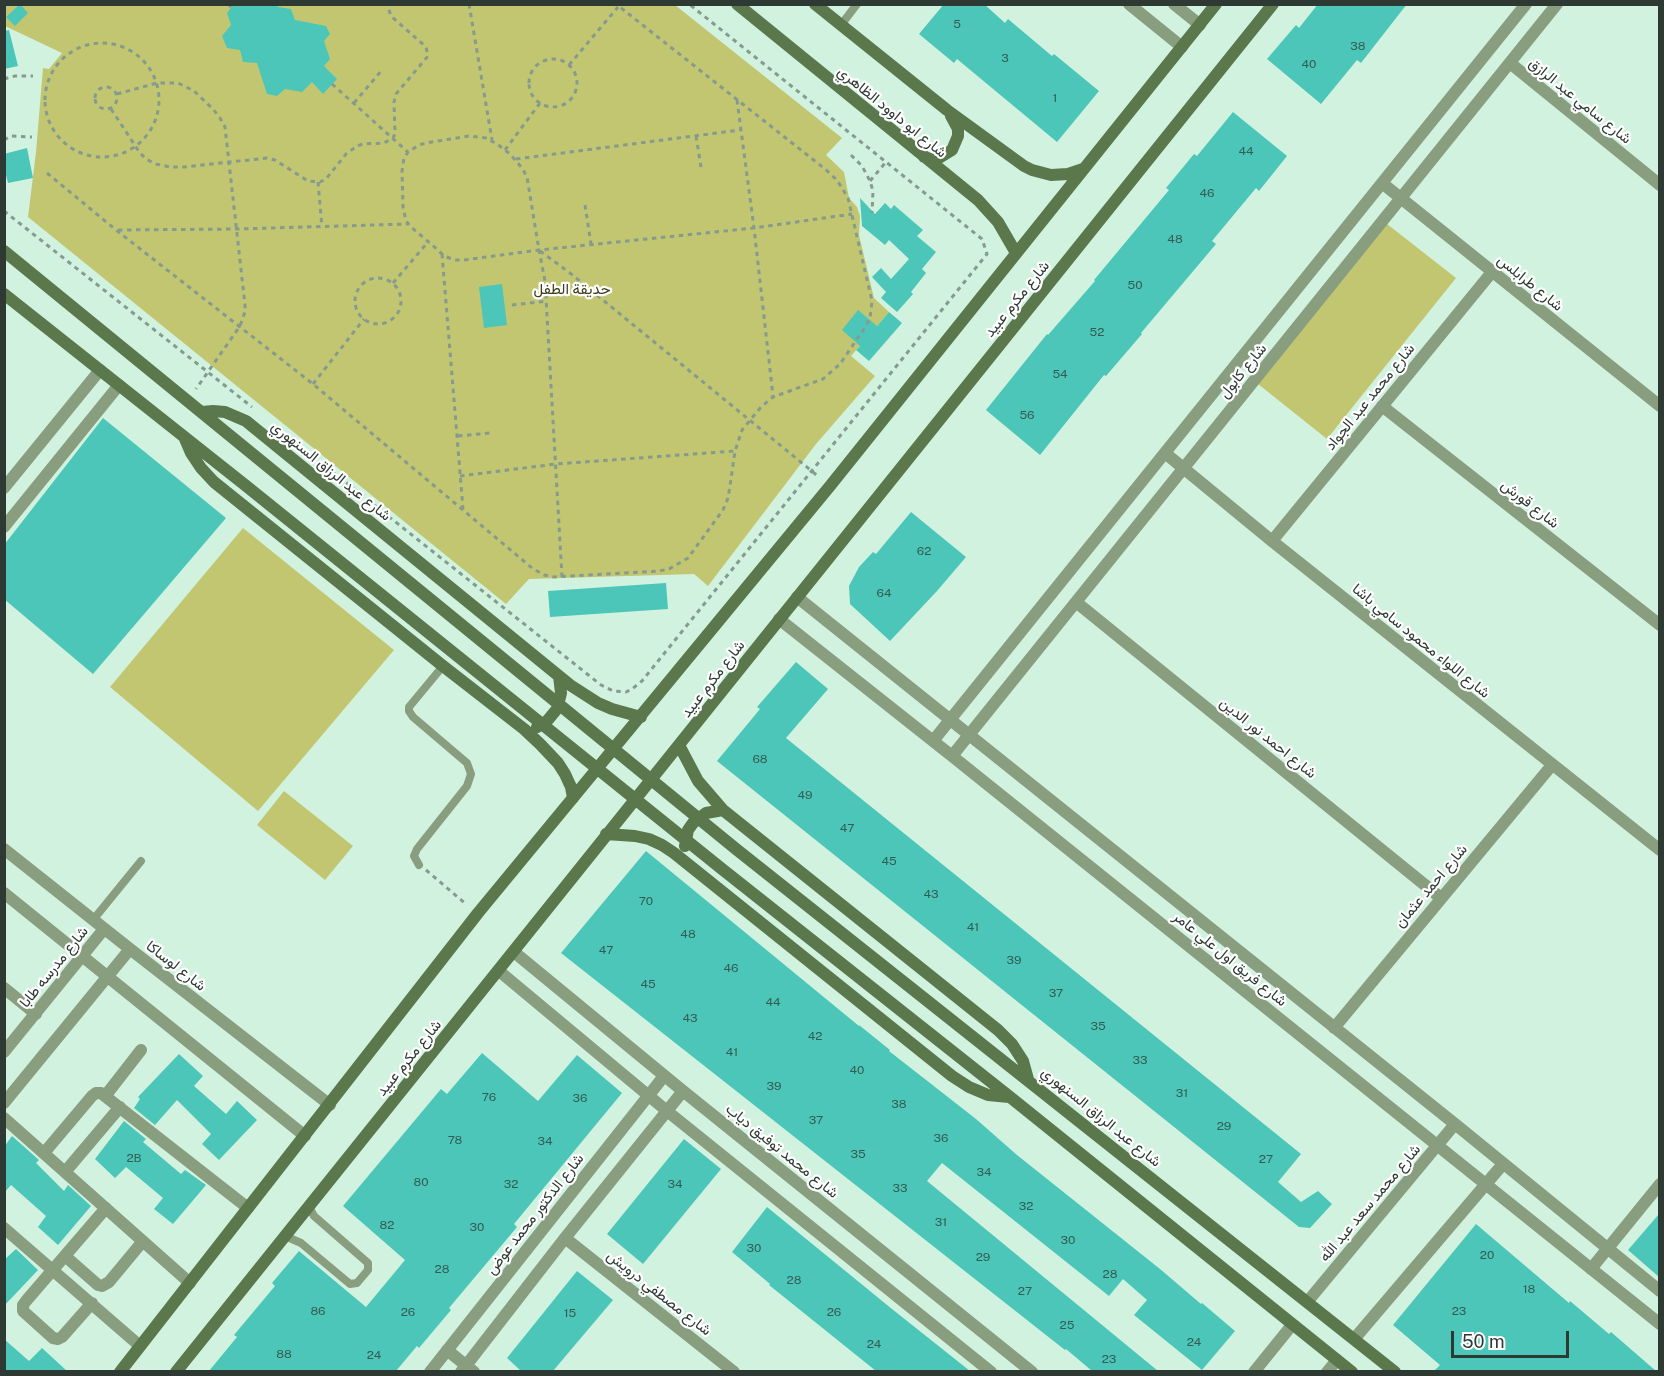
<!DOCTYPE html>
<html>
<head>
<meta charset="utf-8">
<style>
	body { margin:0 }
	#map { position:relative; width:1664px; height:1376px; overflow:hidden; background:#d2f2e0; font-family:"Public Sans",sans-serif }
	canvas { display:block }
	.frame { position:absolute; inset:0; border:6px solid #2d3932; pointer-events:none }
	.scale { position:absolute; left:1451px; top:1331px; width:118px; height:27px; box-sizing:border-box; border:3px solid #2d3932; border-top:0; padding-left:8px; font-size:18px; line-height:21px; white-space:nowrap; color:#2d3932; -webkit-text-stroke:4px #fff; paint-order:stroke }
</style>
</head>
<body>
<div id="map">
<canvas width="1664" height="1376"></canvas>
<div class="frame"></div>
<div class="scale">50 m</div>
</div>
<script>
const c = document.querySelector('canvas').getContext('2d');
c.lineJoin = 'round';
function fillPath(path, color) { c.fillStyle = color; c.fill(path, 'evenodd'); }
const poly = rows => new Path2D(rows.map(r => 'M' + r).join(''));
function strokePath(path, color, width, dash) { c.strokeStyle = color; c.lineWidth = width; c.lineCap = dash ? 'butt' : 'round'; c.setLineDash(dash || []); c.stroke(path); }
function write(font, color, halo, rows, align = 'center') {
  c.font = font + ' "Public Sans",Vazirmatn,sans-serif'; c.lineWidth = 4.5; c.setLineDash([]); c.textBaseline = 'middle'; c.strokeStyle = halo; c.fillStyle = color; for (const [text, x, y, turn = 0] of rows) {
    c.save(); c.translate(x, y); c.rotate((+turn || 0) * Math.PI / 180); c.textAlign = isNaN(turn) ? turn : align; if (halo) c.strokeText(text, 0, 0); c.fillText(text, 0, 0); c.restore();
  }
}
fillPath(poly([
	[4,5,675,5,842,138,826,155,844,172,849,198,857,207,860,216,859,235,874,298,889,312,851,356,875,376,816,444,708,586,694,574,529,579,506,604,28,217,36,152,43,68,49,69,62,53,5,26],
	[1382,220,1456,278,1327,439,1253,380],
	[243,528,394,650,258,811,110,687],
	[284,791,353,846,325,880,257,825]
]), '#c3c671');
fillPath(poly([
	[20,4,28,13,15,26,6,17],
	[234,4,277,4,278,7,291,9,295,20,326,26,330,34,324,41,330,59,324,66,337,79,323,94,312,82,302,92,285,89,277,96,267,94,257,63,243,62,240,50,227,48,222,36,231,25,227,13],
	[944,4,984,4,1005,23,1008,19,1052,56,1054,54,1099,91,1057,142,957,59,954,63,919,34],
	[1318,4,1407,4,1361,63,1357,60,1321,104,1267,59,1296,25,1299,28],
	[9,30,18,66,4,69,4,31],
	[1233,112,1287,156,1259,191,1256,188,1212,241,1216,244,1141,333,1142,334,1106,376,1104,375,1040,455,986,410,1047,334,1048,335,1095,281,1094,280,1169,190,1166,188,1194,154,1197,156],
	[27,148,33,178,8,183,4,167,4,154],
	[860,198,875,214,885,203,891,209,894,205,923,230,917,236,936,252,922,269,926,273,911,292,913,294,897,312,881,298,886,292,872,277,881,268,891,279,909,259,889,240,885,245,862,226],
	[502,284,507,325,484,328,479,287],
	[858,310,877,326,889,312,902,323,869,361,856,350,860,346,842,330],
	[103,418,226,518,93,674,4,599,4,545],
	[911,512,966,557,937,591,890,641,850,604,849,586,859,567,873,552,876,554],
	[666,583,668,609,550,617,548,591],
	[796,662,828,689,786,738,1301,1154,1278,1182,1301,1202,1318,1191,1332,1204,1310,1228,1299,1227,717,761,760,709,757,707],
	[646,851,859,1026,859,1025,890,1050,889,1051,976,1119,1017,1155,1160,1269,1201,1304,1202,1303,1235,1331,1202,1370,1134,1315,1147,1300,1123,1279,1109,1296,942,1163,927,1181,1158,1371,1092,1371,1066,1349,1065,1350,561,953],
	[482,1053,538,1101,577,1055,622,1093,514,1224,517,1227,449,1308,451,1310,419,1348,417,1346,396,1371,209,1371,237,1337,234,1335,275,1286,272,1283,299,1251,366,1307,405,1260,343,1206,441,1089,447,1094],
	[179,1054,203,1076,194,1086,226,1114,237,1101,257,1120,219,1160,202,1144,211,1134,177,1100,155,1125,134,1108,140,1099,138,1097],
	[124,1121,146,1139,143,1142,181,1174,185,1170,206,1185,173,1224,154,1209,163,1198,126,1167,115,1178,95,1159],
	[12,1136,39,1160,36,1163,64,1191,68,1185,91,1206,58,1245,38,1227,46,1216,11,1185,4,1193,4,1147],
	[684,1139,721,1169,643,1264,607,1234],
	[767,1207,892,1309,970,1371,876,1371,769,1285,770,1284,732,1252],
	[1659,1214,1659,1277,1628,1250],
	[1476,1224,1569,1303,1570,1301,1609,1334,1611,1332,1656,1371,1434,1371,1440,1365,1393,1325],
	[16,1249,38,1270,4,1306,4,1260],
	[577,1271,613,1300,553,1371,521,1371,507,1358],
	[4,1339,29,1361,42,1348,67,1371,4,1371]
]), '#4bc6b9');
strokePath(poly([
	[228,4,232,8],
	[469,4,492,140],
	'45 100a57 57 0 1 1 114 0a57 57 0 1 1-114 0Z',
	'529 83a24 24 0 1 1 48 0a24 24 0 1 1-48 0Z',
	[569,65,618,7],
	[4,79,15,76,33,76],
	[332,84,408,152],
	'95 98a11 11 0 1 1 22 0a11 11 0 1 1-22 0Z',
	[117,94,157,83,178,83,194,91,213,109,220,118,225,127,245,305,245,312,240,326,196,389],
	[737,100,754,228,773,396],
	[354,103,382,70],
	[111,109,140,153,146,159,156,164,170,167,184,167,267,158,275,160,308,181,320,182,326,179,346,154,357,146,363,144,384,143,393,138,395,134,394,102,396,94,428,56,426,47,391,16,387,4],
	[696,136,701,167],
	[4,140,11,136,32,137],
	[505,150,540,103],
	[851,155,862,166,870,181,873,191,872,213],
	[516,159,740,130],
	[47,173,116,230,313,384,532,568,544,575,554,577,659,571,669,569,688,558,723,510,728,498,730,486,735,451,742,430,761,407,773,397,823,379,840,364,866,326,870,318,872,301,848,198,837,180,825,169,616,4],
	[870,181,886,162],
	[318,182,322,227],
	[585,205,591,244],
	[4,211,252,407],
	[118,230,237,229,408,224],
	[540,251,570,273,819,477],
	[442,254,463,509],
	'355 301a23 23 0 1 1 46 0a23 23 0 1 1-46 0Z',
	[393,283,428,242],
	[512,305,547,301],
	[313,384,364,319],
	[458,436,490,433],
	[325,466,601,685,613,691,626,692,632,689,642,681,987,254,982,239,689,4],
	[460,476,556,464,735,451],
	[562,577,545,281,539,250,527,177,522,168,510,154,497,144,486,138,469,136,426,143,419,145,408,152,404,158,402,171,403,207,406,221,411,227,438,250,444,256,455,260,464,260,539,250,754,228,852,214],
	[426,870,467,905]
]), '#849b8e', 3, [4.5, 4.5]);
strokePath(poly([
	[841,25,857,4],
	[419,865,414,856,417,849,467,786,471,774,467,763,413,717,409,711,409,707,443,666],
	[93,920,141,861],
	[285,1236,301,1243,350,1284,357,1283,368,1270,368,1263,314,1216,309,1207]
]), '#899d7f', 8);
strokePath(poly([
	[1129,4,1182,47],
	[1174,4,1200,25],
	[1510,63,1660,185],
	[1382,183,1660,406],
	[1382,406,1660,625],
	[1165,453,1272,541,1660,850],
	[4,488,100,370],
	[4,527,119,385],
	[1272,541,1492,272],
	[797,597,1455,1124,1660,1291],
	[1076,602,1441,898],
	[779,619,952,756,1660,1324],
	[933,741,1526,4],
	[952,756,1557,4],
	[4,849,130,949,330,1105],
	[4,893,305,1136],
	[514,952,683,1091,1032,1372],
	[499,971,667,1111,991,1372],
	[4,988,36,1014],
	[1334,1028,1552,765],
	[4,1052,104,929],
	[106,1095,141,1050],
	[4,1103,130,949],
	[4,1118,190,1283],
	[44,1153,92,1096,96,1093,101,1093,248,1208],
	[65,1172,120,1107],
	[4,1228,140,1346],
	[565,1238,734,1372],
	[65,1256,98,1285,102,1286,109,1282,143,1241],
	[1591,1269,1660,1184],
	[1308,1301,1455,1124],
	[92,1303,62,1337,58,1339,53,1338,23,1311,23,1305,26,1301,106,1208],
	[1355,1338,1503,1164],
	[447,1350,474,1372],
	[430,1372,664,1076],
	[461,1372,565,1238,683,1091],
	[1254,1372,1292,1325],
	[1327,1372,1337,1360]
]), '#899d7f', 12);
strokePath(poly([
	[737,4,978,200,998,222,1016,253],
	[815,4,947,110,1024,166,1032,170,1051,175,1068,174,1083,169],
	[924,157,932,159,939,158,952,150,958,136,958,129,951,116],
	[4,251,736,849,1395,1372],
	[4,294,245,485,722,869,1010,1097,1352,1372],
	[202,412,213,411,225,412,246,421,570,685,598,703,612,709,641,717],
	[185,439,191,453,201,468,214,482,443,666,524,729,540,744,558,763,565,774,571,787,573,798],
	[537,727,547,721,557,709,561,693,559,676],
	[679,745,698,781,723,810,998,1030,1012,1044,1023,1061,1028,1079],
	[606,834,635,836,649,839,662,845,674,853,952,1076,969,1087,988,1095,1009,1097],
	[685,846,688,830,693,823,706,813,723,810],
	[120,1372,478,913,830,486,1216,4],
	[176,1372,1273,4]
]), '#5b784c', 12);
write('12px', '#345c54', null, [
	["5",957,24],
	["38",1358,46],
	["3",1005,58],
	["40",1309,64],
	["1",1055,98],
	["44",1246,151],
	["46",1207,193],
	["48",1175,239],
	["50",1135,285],
	["52",1097,332],
	["54",1060,374],
	["56",1027,415],
	["62",924,551],
	["64",884,593],
	["68",760,759],
	["49",805,795],
	["47",847,828],
	["45",889,861],
	["43",931,894],
	["70",646,901],
	["41",973,927],
	["48",688,934],
	["47",606,950],
	["39",1014,960],
	["46",731,968],
	["45",648,984],
	["37",1056,993],
	["44",773,1002],
	["43",690,1018],
	["35",1098,1026],
	["42",815,1036],
	["41",732,1052],
	["33",1140,1060],
	["40",857,1070],
	["39",774,1086],
	["31",1182,1093],
	["76",489,1097],
	["36",580,1098],
	["38",899,1104],
	["37",816,1120],
	["29",1224,1126],
	["36",941,1138],
	["78",455,1140],
	["34",545,1141],
	["35",858,1154],
	["2B",134,1158],
	["27",1266,1159],
	["34",984,1172],
	["80",421,1182],
	["32",511,1184],
	["34",675,1184],
	["33",900,1188],
	["32",1026,1206],
	["31",941,1222],
	["82",387,1225],
	["30",477,1227],
	["30",1068,1240],
	["30",754,1248],
	["20",1487,1255],
	["29",983,1257],
	["28",442,1269],
	["28",1110,1274],
	["28",794,1280],
	["18",1529,1289],
	["27",1025,1291],
	["86",318,1311],
	["23",1459,1311],
	["26",408,1312],
	["26",834,1312],
	["15",570,1313],
	["25",1067,1325],
	["24",1194,1342],
	["24",874,1344],
	["88",284,1354],
	["24",374,1355],
	["23",1109,1359]
]);
write('15px', '#2d3932', '#fff', [
	["شارع سامي عبد الرازق",1580,101,39],
	["شارع ابو داوود الظاهري",892,112,39],
	["شارع طرابلس",1530,283,39],
	["شارع مكرم عبيد",1017,299,-51],
	["شارع كابول",1243,371,-51],
	["شارع محمد عبد الجواد",1370,397,-51],
	["شارع عبد الرزاق السنهوري",331,471,39],
	["شارع قورش",1530,504,38],
	["شارع اللواء محمود سامي باشا",1421,641,39],
	["شارع مكرم عبيد",713,679,-52],
	["شارع احمد نور الدين",1268,738,39],
	["شارع احمد عثمان",1431,886,-50],
	["شارع فريق اول علي عامر",1230,959,39],
	["شارع لوساكا",176,966,38],
	["شارع مدرسه طابا",54,967,-51],
	["شارع مكرم عبيد",409,1058,-51],
	["شارع عبد الرزاق السنهوري",1101,1117,39],
	["شارع محمد توفيق دياب",782,1151,39],
	["شارع محمد سعد عبد الله",1370,1203,-50],
	["شارع الدكتور محمد عوض",535,1214,-52],
	["شارع مصطفي درويش",659,1293,38]
]);
write('15px', '#3b3c17', '#fff', [
	["حديقة الطفل",572,289]
]);
</script>
</body>
</html>
